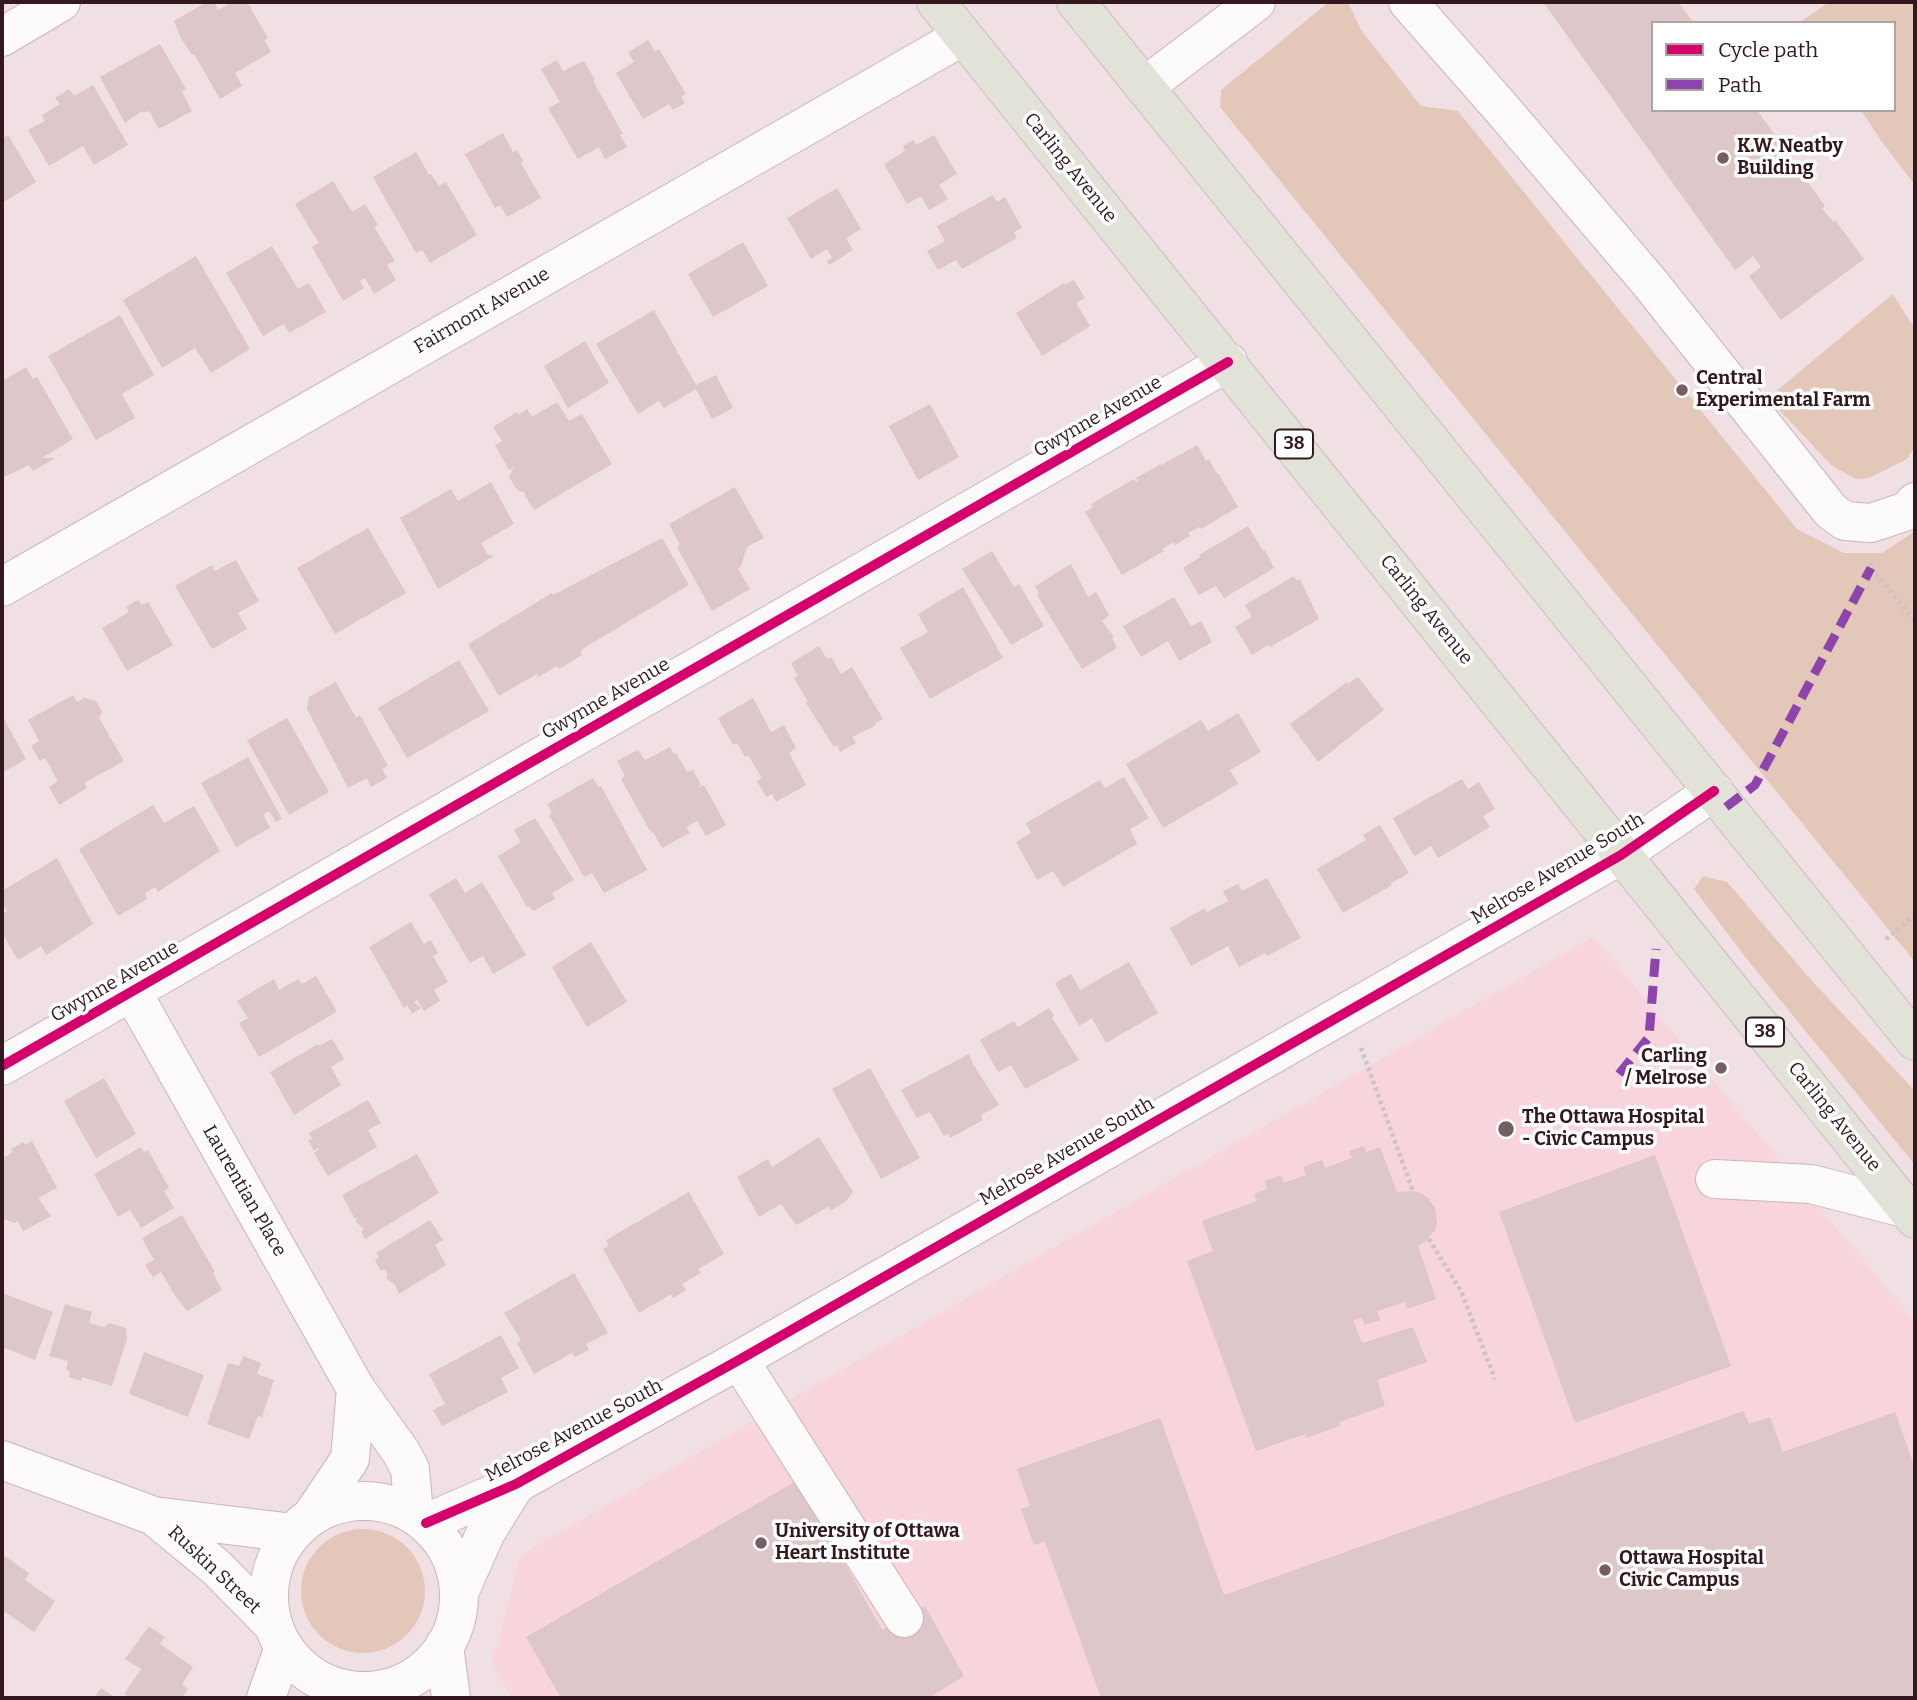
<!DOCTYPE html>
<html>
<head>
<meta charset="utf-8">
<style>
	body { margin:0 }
	#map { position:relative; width:1917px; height:1700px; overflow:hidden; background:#f0dfe3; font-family:Bitter,serif }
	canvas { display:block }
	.frame { position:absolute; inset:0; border:4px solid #33181f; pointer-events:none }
	.legend { position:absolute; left:1651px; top:21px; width:245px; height:91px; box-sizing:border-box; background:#fff; border:2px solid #ada3a5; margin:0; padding:9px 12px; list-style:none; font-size:21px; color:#33181f }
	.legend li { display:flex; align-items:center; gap:14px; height:35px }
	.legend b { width:35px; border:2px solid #ada3a5 }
</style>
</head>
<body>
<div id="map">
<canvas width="1917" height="1700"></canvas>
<div class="frame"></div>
<ul class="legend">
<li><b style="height:9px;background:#d6006c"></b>Cycle path</li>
<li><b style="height:9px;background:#8e44ad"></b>Path</li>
</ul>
</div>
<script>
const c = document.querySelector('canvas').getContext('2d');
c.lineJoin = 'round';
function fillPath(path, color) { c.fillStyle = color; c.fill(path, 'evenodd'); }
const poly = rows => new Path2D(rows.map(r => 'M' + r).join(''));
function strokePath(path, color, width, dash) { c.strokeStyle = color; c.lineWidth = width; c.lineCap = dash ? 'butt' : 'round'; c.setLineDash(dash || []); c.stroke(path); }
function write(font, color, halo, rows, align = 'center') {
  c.font = font + ' Bitter,serif'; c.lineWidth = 7; c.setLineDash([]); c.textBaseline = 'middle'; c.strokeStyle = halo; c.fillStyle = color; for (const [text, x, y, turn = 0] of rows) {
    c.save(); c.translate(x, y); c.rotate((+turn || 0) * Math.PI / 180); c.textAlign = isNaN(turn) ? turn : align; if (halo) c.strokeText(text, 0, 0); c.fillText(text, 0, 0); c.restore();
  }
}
fillPath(poly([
	[1593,937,1915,1322,1915,1698,512,1698,492,1663,521,1555]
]), '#f8d4dc');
fillPath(poly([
	[1329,2,1348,2,1361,30,1421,106,1458,111,1797,529,1844,553,1882,553,1915,531,1915,962,1220,107,1221,90],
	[1829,2,1915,2,1915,185,1882,142,1861,110,1894,110,1894,23,1799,23],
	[1893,294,1915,329,1915,446,1907,459,1869,478,1856,479,1832,466,1768,398],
	[1703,876,1727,882,1812,981,1915,1091,1915,1165,1750,963,1694,889],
	'301 1591a62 62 0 1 1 124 0a62 62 0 1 1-124 0Z'
]), '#e3c8b9');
fillPath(poly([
	[207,2,214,2,218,10,232,2,247,2,268,38,264,40,271,52,235,73,242,86,220,99,194,54,192,55,181,38,174,21],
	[1543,2,1678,2,1694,23,1653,23,1653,110,1757,110,1825,206,1822,208,1833,222,1835,220,1864,259,1781,320,1749,276,1761,267,1753,256,1735,270],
	[648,40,655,52,659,49,686,94,681,97,685,103,673,110,669,104,643,119,616,73,634,62,628,52],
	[160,44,186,89,182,92,192,111,159,129,149,111,143,113,142,111,125,123,100,77],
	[557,60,563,71,584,61,595,80,593,81,623,134,620,135,627,147,605,159,599,147,578,159,548,108,560,102,541,69],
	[93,85,128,145,94,165,83,146,49,166,28,130,45,121,42,115,60,104,55,98,69,89,74,96],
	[503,133,513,152,517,150,523,161,521,163,541,198,507,217,500,205,495,208,465,154],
	[8,135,36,182,2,203,2,139],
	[934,135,957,174,939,185,948,199,929,210,921,196,907,204,884,164,905,151,903,146,913,140,916,145],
	[416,152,429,175,431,174,439,186,446,182,477,235,430,263,422,250,416,253,373,177],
	[333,181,352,212,365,204,378,225,374,227,395,261,387,265,396,280,374,294,365,278,360,281,364,288,343,301,312,247,319,243,295,204],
	[837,188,861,229,846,238,853,250,829,265,827,261,832,258,827,249,811,259,787,218],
	[993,195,997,202,1005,197,1022,228,1014,232,1017,238,962,269,956,260,938,270,927,251,945,241,937,226],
	[743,242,768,286,713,317,688,274],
	[272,246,298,289,309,283,326,312,289,333,284,324,263,336,226,273],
	[196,256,250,349,211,373,195,348,162,368,123,300],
	[1074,280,1085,298,1076,303,1090,326,1042,356,1016,313,1064,283,1065,285],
	[654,310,696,385,716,375,733,408,712,419,696,389,664,408,659,401,638,414,596,344],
	[120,315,154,375,122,394,135,418,96,440,48,356],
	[585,341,609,383,568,408,544,366],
	[26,367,33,379,37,377,73,439,42,458,55,458,33,471,29,465,2,478,2,381],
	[557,402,569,421,582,414,612,464,534,510,524,494,526,493,517,490,509,477,514,467,509,470,495,445,502,441,493,427,517,412,519,415,527,409,532,417],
	[930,404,959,457,918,480,889,426],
	[1197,445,1206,461,1209,459,1217,474,1218,473,1238,507,1201,529,1199,527,1188,533,1190,536,1175,545,1174,542,1162,549,1164,551,1122,575,1085,512,1093,507,1091,504,1134,479,1136,482,1138,481,1136,478,1161,464,1164,467,1163,464],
	[491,482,514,524,481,543,487,554,494,556,438,589,400,518,451,489,458,501],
	[735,487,764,538,747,547,741,566,738,569,750,589,712,611,677,547,680,545,669,524],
	[1248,526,1263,551,1265,550,1274,568,1224,598,1216,586,1199,595,1183,568,1200,557,1199,555],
	[368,528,406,593,335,634,297,568],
	[662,538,689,585,584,648,581,652,582,655,559,669,557,666,538,677,537,674,499,696,468,644,552,593,553,595],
	[992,551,1014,587,1019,584,1044,626,1011,645,962,569],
	[236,560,259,601,238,613,247,629,212,649,175,586,212,565,215,571],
	[1071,564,1088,597,1096,592,1109,615,1102,621,1114,637,1112,638,1117,648,1082,669,1037,595,1039,593,1035,586],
	[1294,576,1297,581,1300,579,1319,619,1270,647,1268,645,1252,655,1235,627,1252,617,1245,605],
	[963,587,1003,658,930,699,900,648,928,632,918,614],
	[1174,597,1191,626,1201,621,1212,642,1179,661,1168,641,1141,657,1123,626],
	[138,600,142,605,148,602,173,645,127,671,102,628,129,612,126,607],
	[819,646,827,659,831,657,841,674,852,667,883,719,875,723,876,725,852,737,856,743,840,752,837,745,834,747,806,703,808,702,794,678,798,676,791,663],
	[459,660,489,711,407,758,378,708],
	[1358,677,1384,710,1318,762,1290,724,1347,682,1348,684],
	[336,682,356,718,360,715,388,766,382,769,387,778,371,787,367,778,348,788,307,709,309,697],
	[73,695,77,702,84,698,96,701,102,712,99,718,124,761,84,783,87,788,59,805,49,787,58,781,45,758,40,761,31,746,39,741,28,720],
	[753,698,771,732,784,725,796,748,789,753,806,785,776,802,772,794,766,797,757,781,762,778,757,770,748,755,745,757,737,743,733,745,718,718],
	[1238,713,1261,752,1230,770,1238,784,1163,828,1126,764,1201,720,1208,731],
	[2,715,26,759,2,773],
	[287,718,329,792,289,815,247,740],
	[670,747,674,754,676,753,687,772,693,770,701,785,697,789,704,785,726,825,706,836,697,821,686,827,690,833,662,848,653,832,651,833,621,779,625,776,617,761,638,750,645,760],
	[248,757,282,819,276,822,269,811,263,814,270,828,236,847,201,783],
	[1124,777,1149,818,1130,829,1137,844,1063,887,1053,871,1037,880,1016,842,1031,833,1026,823,1100,780,1105,788],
	[593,778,598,787,601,786,647,870,604,893,592,873,584,877,549,815,552,813,547,804],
	[1462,779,1468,789,1479,782,1495,809,1483,816,1490,827,1438,858,1431,846,1414,856,1393,818],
	[153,805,164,823,194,806,220,851,158,892,155,887,145,893,147,899,118,916,79,849],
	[535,818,574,880,552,893,555,899,533,911,529,906,527,907,498,856,521,842,514,830],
	[1380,825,1409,873,1390,884,1392,885,1343,913,1317,869,1366,840,1363,835],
	[57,858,93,924,46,955,41,946,18,960,2,933,2,914,7,911,2,903,2,891],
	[456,878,465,893,482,882,526,955,493,974,483,956,470,963,429,894],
	[1267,878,1301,938,1267,956,1265,953,1239,967,1228,946,1191,966,1170,928,1205,908,1207,912,1228,901,1223,891,1238,884,1242,891],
	[411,922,424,944,431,940,438,953,433,956,448,982,434,990,440,1001,424,1011,417,1000,414,1002,421,1008,412,1014,407,1005,404,1008,369,947],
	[591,942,627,1002,587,1027,552,967],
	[1129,962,1158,1013,1106,1043,1092,1018,1079,1026,1055,983,1071,974,1080,990],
	[316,976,336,1010,335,1013,259,1057,239,1023,248,1018,237,1001,274,979,279,990,298,979,302,984],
	[1049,1008,1054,1016,1052,1018,1079,1060,1025,1089,1011,1065,998,1072,980,1040,1014,1021,1018,1027],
	[332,1039,344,1059,331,1067,341,1085,294,1115,270,1072,318,1044,319,1046],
	[969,1054,973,1064,999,1105,981,1115,983,1120,950,1138,948,1134,944,1136,930,1112,917,1118,901,1090],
	[870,1068,920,1158,881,1179,832,1089],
	[104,1078,136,1134,96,1158,64,1101],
	[368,1100,381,1123,368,1130,377,1147,328,1176,314,1153,319,1150,318,1148,314,1151,308,1140,312,1139,309,1133],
	[819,1137,853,1192,846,1201,830,1211,830,1206,796,1225,781,1204,759,1217,737,1177,768,1159,772,1167],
	[32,1141,57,1188,38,1198,51,1216,23,1231,18,1221,14,1223,2,1218,2,1159,13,1152,11,1149,23,1142,25,1145],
	[1364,1146,1366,1152,1380,1147,1397,1192,1413,1191,1420,1193,1427,1197,1435,1208,1437,1223,1435,1230,1426,1241,1418,1246,1436,1299,1407,1309,1405,1302,1377,1311,1380,1320,1365,1325,1362,1318,1353,1320,1362,1343,1413,1327,1427,1362,1377,1380,1385,1406,1339,1422,1340,1426,1306,1438,1305,1434,1256,1451,1187,1261,1213,1251,1202,1221,1257,1201,1254,1194,1267,1189,1265,1181,1281,1175,1284,1183,1306,1175,1303,1167,1322,1160,1325,1168,1352,1158,1349,1151],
	[141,1147,144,1152,148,1150,169,1188,164,1191,174,1208,141,1228,130,1210,118,1217,94,1174],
	[417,1154,439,1193,365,1239,361,1231,364,1229,356,1222,358,1217,355,1219,342,1195],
	[1655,1155,1731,1366,1575,1423,1499,1212],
	[689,1192,724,1254,698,1269,701,1273,682,1284,686,1290,673,1298,671,1294,639,1313,603,1249,609,1246,606,1240],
	[182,1215,215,1272,213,1273,222,1290,187,1311,174,1294,161,1272,153,1277,145,1265,154,1260,142,1238],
	[430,1220,443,1240,435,1245,446,1265,399,1294,395,1285,386,1278,388,1274,384,1269,381,1271,375,1260,379,1257,376,1253],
	[574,1273,608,1333,586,1344,589,1350,575,1357,572,1353,534,1374,517,1343,521,1340,504,1313],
	[2,1293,53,1312,35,1360,2,1347],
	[65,1304,92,1312,89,1323,104,1327,109,1323,126,1328,127,1339,112,1386,82,1377,81,1381,69,1377,70,1372,66,1370,68,1361,49,1356],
	[501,1335,519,1368,501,1378,508,1392,442,1426,433,1410,445,1404,429,1374],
	[144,1352,204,1375,188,1417,129,1394],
	[243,1356,261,1363,257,1374,274,1380,262,1417,258,1416,249,1439,207,1424,228,1363,239,1366],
	[1744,1411,1749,1424,1770,1417,1783,1452,1895,1412,1915,1468,1915,1698,1101,1698,1045,1542,1034,1545,1021,1509,1030,1506,1017,1469,1160,1418,1224,1595],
	[798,1480,882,1630,925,1606,964,1676,929,1698,561,1698,526,1637],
	[2,1554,29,1573,25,1580,55,1601,34,1632,2,1610],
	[149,1626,165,1637,160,1644,193,1667,182,1684,188,1689,182,1698,131,1698,124,1694,141,1669,125,1659],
	[101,1688,116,1698,94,1698]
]), '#ddc7c8');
const minor = poly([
	[1408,2,1502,109,1650,283,1831,511,1845,521,1871,523,1907,511,1915,502],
	[2,37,61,2],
	[1144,87,1256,2],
	[2,587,963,36],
	[132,992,356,1389,401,1452,410,1469,414,1514],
	[2,1066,1228,362],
	[1715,1179,1811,1184,1908,1209],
	[739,1360,904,1618],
	[2,1460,154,1516,293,1533],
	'269 1596a95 95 0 1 1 190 0a95 95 0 1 1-190 0Z',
	[154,1516,217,1568,274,1626],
	[311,1517,350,1459,356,1389],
	[426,1523,516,1484,739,1360,1621,855,1714,791],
	[459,1593,485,1534,516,1484],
	[444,1646,451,1698],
	[266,1698,284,1647]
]);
const major = poly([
	[936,2,1915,1219],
	[1076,2,1915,1041]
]);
strokePath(minor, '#cab5ba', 40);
strokePath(major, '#c9bdbf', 40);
strokePath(poly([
	[1871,562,1871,568,1915,621],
	[1886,939,1915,915],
	[1361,1048,1413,1191],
	[1429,1239,1461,1291,1495,1379]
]), '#cbc3c6', 4.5, [3.5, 3.5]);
strokePath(minor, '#fdfafb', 38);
strokePath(major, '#e2e2d9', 38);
strokePath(poly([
	[1726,807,1755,785,1871,568],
	[1619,1074,1649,1037,1656,949]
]), '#8e44ad', 9, [18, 9]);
strokePath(poly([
	[2,1066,1228,362],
	[426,1523,516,1484,739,1360,1621,855,1714,791]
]), '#d6006c', 10);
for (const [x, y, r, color] of [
	[1723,158,7,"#755e64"],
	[1682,390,7,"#755e64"],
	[1721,1068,7,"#755e64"],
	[1506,1129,9,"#755e64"],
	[761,1543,7,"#755e64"],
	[1605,1570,7,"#755e64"]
]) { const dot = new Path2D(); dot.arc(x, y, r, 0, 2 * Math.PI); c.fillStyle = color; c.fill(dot); strokePath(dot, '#fff', 2.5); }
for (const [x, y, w] of [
	[1294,444,38],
	[1765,1032,38]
]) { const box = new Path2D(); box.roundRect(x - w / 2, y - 14.5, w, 29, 5); c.fillStyle = '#fff'; c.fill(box); strokePath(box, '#33181f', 2); }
write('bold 18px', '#33181f', null, [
	["38",1294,444],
	["38",1765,1032]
]);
write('bold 19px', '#33181f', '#fff', [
	["K.W. Neatby",1737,147],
	["Building",1737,169],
	["Central",1696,379],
	["Experimental Farm",1696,401],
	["Carling",1707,1057,"right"],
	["/ Melrose",1707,1079,"right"],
	["The Ottawa Hospital",1522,1118],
	["- Civic Campus",1522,1140],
	["University of Ottawa",775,1532],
	["Heart Institute",775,1554],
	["Ottawa Hospital",1619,1559],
	["Civic Campus",1619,1581]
], 'left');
write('19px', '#33181f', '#fff', [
	["Carling Avenue",1070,168,51],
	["Fairmont Avenue",482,311,-30],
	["Gwynne Avenue",1098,417,-30],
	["Carling Avenue",1426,610,51],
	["Gwynne Avenue",606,699,-30],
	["Melrose Avenue South",1558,869,-31],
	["Gwynne Avenue",115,982,-30],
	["Carling Avenue",1834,1117,51],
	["Melrose Avenue South",1067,1152,-30],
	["Laurentian Place",244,1191,60],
	["Melrose Avenue South",574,1431,-28],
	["Ruskin Street",214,1570,43]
]);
</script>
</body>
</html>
